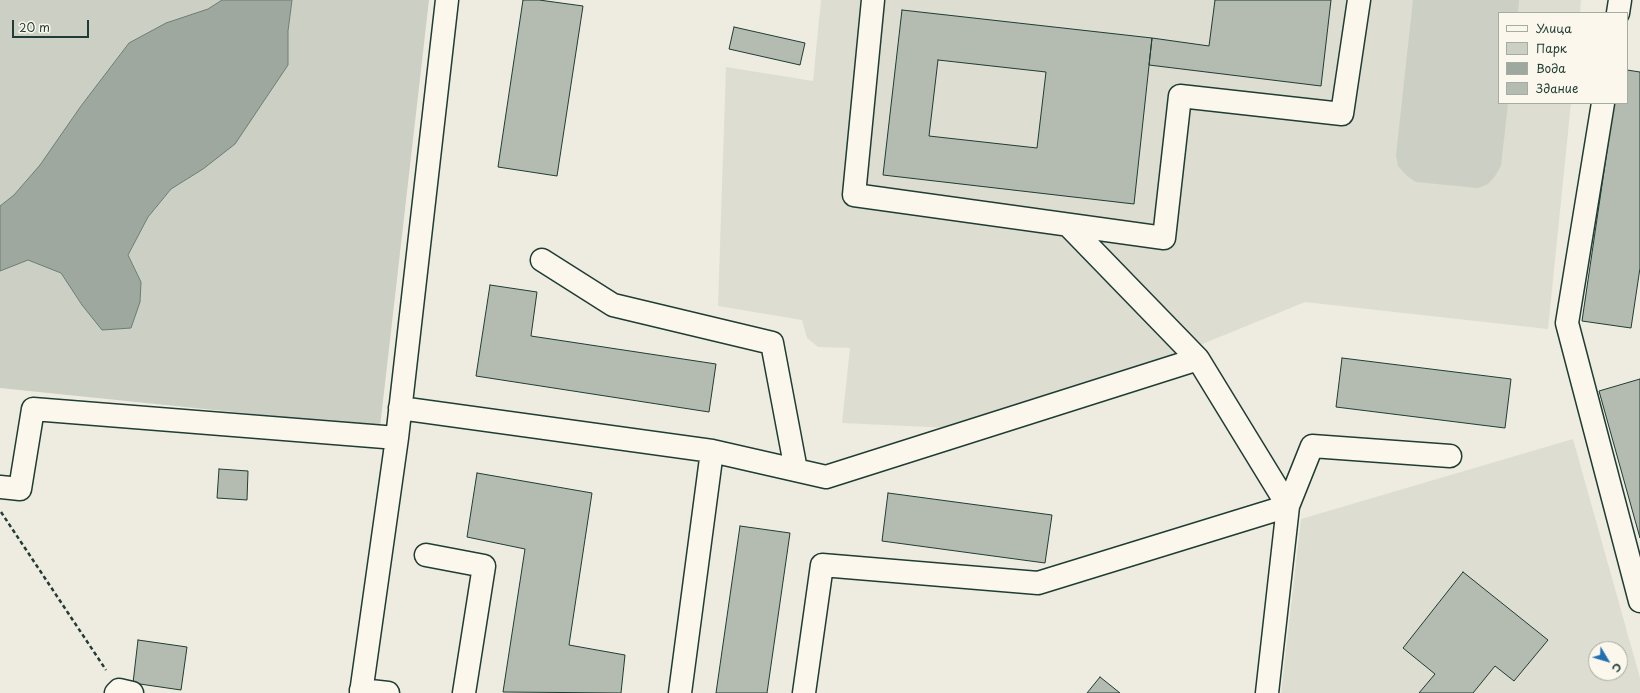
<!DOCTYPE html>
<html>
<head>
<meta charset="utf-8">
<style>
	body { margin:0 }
	#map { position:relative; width:1640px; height:693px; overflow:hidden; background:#eeece1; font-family:"Playpen Sans",sans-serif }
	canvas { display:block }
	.legend { position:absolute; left:1498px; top:12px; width:130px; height:92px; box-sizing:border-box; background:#fbf7ec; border:1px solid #a3ada2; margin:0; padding:5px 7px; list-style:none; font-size:12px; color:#1f3d34 }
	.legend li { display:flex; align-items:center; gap:8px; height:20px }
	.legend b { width:20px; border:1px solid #a3ada2 }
	.north { position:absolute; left:1588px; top:641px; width:40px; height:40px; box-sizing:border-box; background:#fbf7ec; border:1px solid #a3ada2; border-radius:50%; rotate:128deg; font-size:11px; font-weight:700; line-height:16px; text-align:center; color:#1f3d34 }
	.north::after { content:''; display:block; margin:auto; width:14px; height:18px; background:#1f6fb2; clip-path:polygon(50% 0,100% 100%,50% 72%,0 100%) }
	.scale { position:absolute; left:12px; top:20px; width:77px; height:18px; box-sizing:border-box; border:2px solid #1f3d34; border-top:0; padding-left:5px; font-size:12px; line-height:14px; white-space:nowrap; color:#1f3d34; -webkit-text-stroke:3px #fbf7ec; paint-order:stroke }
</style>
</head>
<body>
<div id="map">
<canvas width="1640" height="693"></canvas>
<ul class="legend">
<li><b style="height:5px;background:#fbf7ec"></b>Улица</li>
<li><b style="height:11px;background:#cbcfc4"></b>Парк</li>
<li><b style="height:11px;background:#9fa89f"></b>Вода</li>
<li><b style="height:11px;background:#b4bbb0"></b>Здание</li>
</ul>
<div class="north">С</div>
<div class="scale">20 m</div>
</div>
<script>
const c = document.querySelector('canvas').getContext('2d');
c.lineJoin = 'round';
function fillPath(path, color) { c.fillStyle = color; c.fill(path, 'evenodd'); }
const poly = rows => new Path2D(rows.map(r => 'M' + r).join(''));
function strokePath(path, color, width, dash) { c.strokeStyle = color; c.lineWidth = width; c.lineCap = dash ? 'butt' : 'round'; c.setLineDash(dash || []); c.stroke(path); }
fillPath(poly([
	[821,0,1581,0,1580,13,1499,13,1499,103,1571,103,1548,329,1305,302,1139,370,974,429,842,423,850,348,818,347,807,338,802,320,718,306,726,67,813,81],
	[1573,439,1640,678,1640,693,1281,693,1301,519],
	[1596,649,1620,649,1620,673,1596,673]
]), '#ddddd2');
fillPath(poly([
	[0,0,222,0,208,9,166,23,129,43,81,106,40,165,14,195,0,206],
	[292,0,429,0,380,427,0,388,0,271,28,260,61,273,82,305,141,282,128,255,148,217,171,189,203,169,261,106,287,65,288,31],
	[1413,0,1519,0,1518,13,1499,13,1499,103,1508,103,1501,166,1495,176,1488,184,1478,188,1416,182,1407,176,1398,166,1396,155]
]), '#cbcfc4');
const water = poly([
	[222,0,292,0,288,31,288,65,235,144,203,169,171,189,148,217,128,255,141,282,140,302,131,328,102,330,82,305,61,273,28,260,0,271,0,206,14,195,40,165,81,106,129,43,166,23,208,9,222,0]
]);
fillPath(water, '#9fa89f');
strokePath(water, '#6c7d74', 1);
const building = poly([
	[523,0,539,0,583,6,557,176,498,167,523,0],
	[1215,0,1331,0,1321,86,1149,65,1152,38,1209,46,1215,0],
	[902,10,1152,38,1134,204,883,175,902,10],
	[938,60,1046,72,1037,148,929,136,938,60],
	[734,27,805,43,800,65,729,49,734,27],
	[1627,70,1640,72,1640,268,1631,328,1582,321,1614,103,1627,103,1627,70],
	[490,285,537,292,531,336,716,364,709,412,476,376,490,285],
	[1342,358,1511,379,1505,428,1336,407,1342,358],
	[1640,379,1640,538,1599,391,1640,379],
	[219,469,248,471,247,500,217,498,219,469],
	[477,473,592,493,569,645,625,655,621,693,503,692,525,549,467,537,477,473],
	[888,493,1052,515,1045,563,882,541,888,493],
	[740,526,790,533,767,693,716,693,740,526],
	[1463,572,1548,640,1514,681,1495,666,1473,693,1419,693,1435,674,1403,648,1463,572],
	[138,640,187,647,181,690,133,683,138,640],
	[1100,677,1120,693,1087,693,1100,677]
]);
fillPath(building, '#b4bbb0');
strokePath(building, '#1f3d34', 1);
const minor = poly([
	[873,0,854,195,1164,238,1180,96,1342,114,1359,0],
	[1618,13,1620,0],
	[1603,103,1567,323,1640,601],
	[1068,225,1198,359],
	[542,260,613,305,772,343,796,470],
	[400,408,712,451,680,693],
	[712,451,826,477,1198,359,1288,506,1038,583,822,565,804,693],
	[0,487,20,489,33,409,397,438],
	[426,555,484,566,464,693],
	[361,690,388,693],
	[116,693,119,690,132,693],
	[361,693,397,438,447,0],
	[1267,693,1288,506,1312,446,1450,456]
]);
strokePath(minor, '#1f3d34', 25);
strokePath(poly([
	[1,512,106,670]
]), '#1f3d34', 2.5, [4, 3]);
strokePath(minor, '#fbf7ec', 22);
</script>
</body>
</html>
